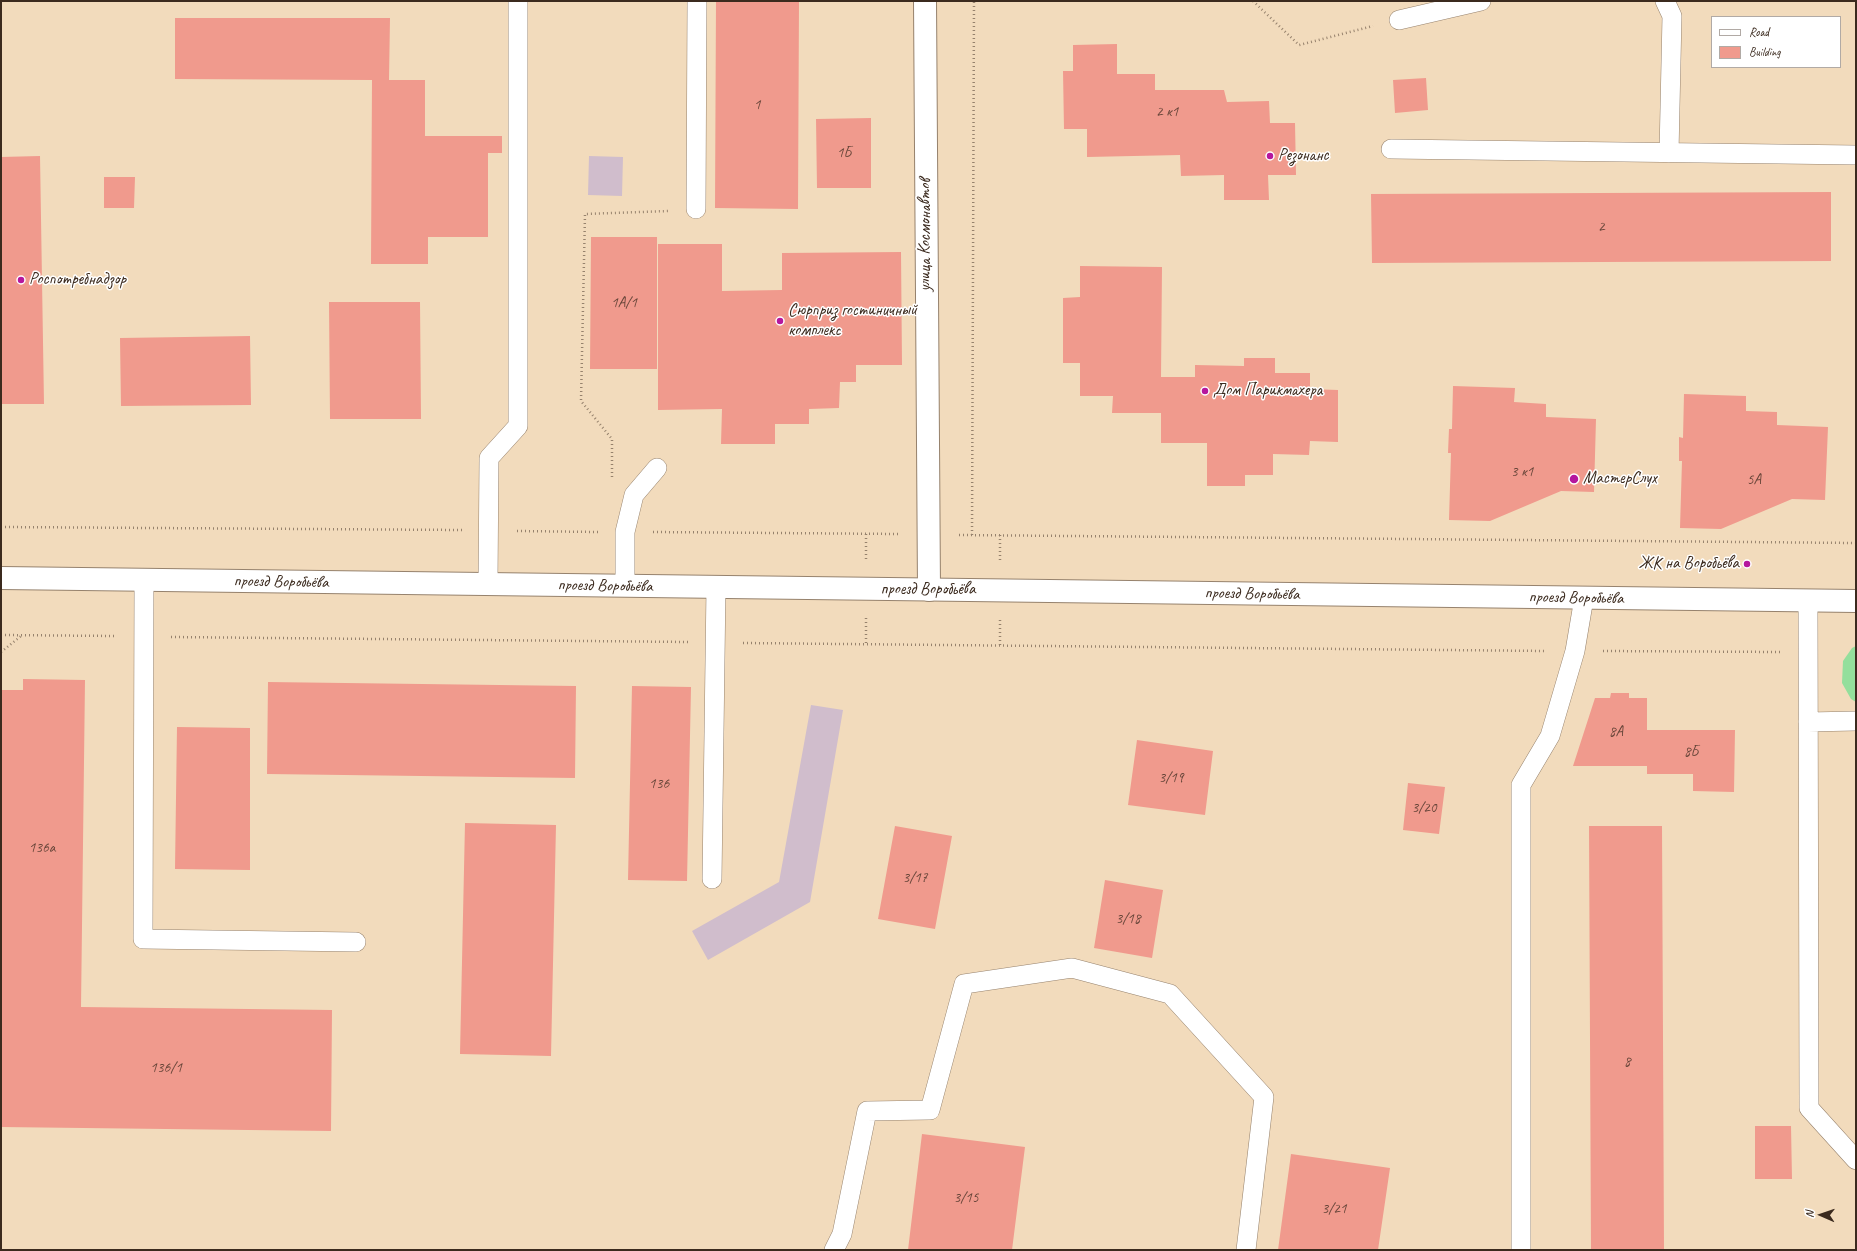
<!DOCTYPE html>
<html>
<head>
<meta charset="utf-8">
<style>
	body { margin:0 }
	#map { position:relative; width:1857px; height:1251px; overflow:hidden; background:#f2dbbc; font-family:Caveat,sans-serif }
	canvas { display:block }
	.frame { position:absolute; inset:0; border:2px solid #3b2a1e; pointer-events:none }
	.legend { position:absolute; left:1711px; top:16px; width:130px; height:52px; box-sizing:border-box; background:#fff; border:1px solid #b1aaa5; margin:0; padding:5px 7px; list-style:none; font-size:12px; color:#3b2a1e }
	.legend li { display:flex; align-items:center; gap:8px; height:20px }
	.legend b { width:20px; border:1px solid #b1aaa5 }
	.north { position:absolute; left:1801px; top:1195px; width:40px; height:40px; -webkit-text-stroke:3px #fff; paint-order:stroke; rotate:272deg; font-size:11px; font-weight:700; line-height:16px; text-align:center; color:#3b2a1e }
	.north::after { content:''; display:block; margin:auto; width:14px; height:18px; background:#3b2a1e; clip-path:polygon(50% 0,100% 100%,50% 72%,0 100%) }
</style>
</head>
<body>
<div id="map">
<canvas width="1857" height="1251"></canvas>
<div class="frame"></div>
<ul class="legend">
<li><b style="height:5px;background:#fff"></b>Road</li>
<li><b style="height:11px;background:#f09a8d"></b>Building</li>
</ul>
<div class="north">N</div>
</div>
<script>
const c = document.querySelector('canvas').getContext('2d');
c.lineJoin = 'round';
function fillPath(path, color) { c.fillStyle = color; c.fill(path, 'evenodd'); }
const poly = rows => new Path2D(rows.map(r => 'M' + r).join(''));
function strokePath(path, color, width, dash) { c.strokeStyle = color; c.lineWidth = width; c.lineCap = dash ? 'butt' : 'round'; c.setLineDash(dash || []); c.stroke(path); }
function write(font, color, halo, rows, align = 'center') {
  c.font = font + ' Caveat,sans-serif'; c.lineWidth = 3; c.setLineDash([]); c.textBaseline = 'middle'; c.strokeStyle = halo; c.fillStyle = color; for (const [text, x, y, turn = 0] of rows) {
    c.save(); c.translate(x, y); c.rotate((+turn || 0) * Math.PI / 180); c.textAlign = isNaN(turn) ? turn : align; if (halo) c.strokeText(text, 0, 0); c.fillText(text, 0, 0); c.restore();
  }
}
fillPath(poly([
	[589,156,623,157,622,196,588,195],
	[811,705,843,710,810,902,708,960,692,931,779,882]
]), '#d0bdcc');
fillPath(poly([
	[1856,646,1856,702,1851,699,1842,683,1843,661,1852,648]
]), '#94df9c');
fillPath(poly([
	[716,1,799,1,798,209,715,208],
	[175,18,390,18,389,80,425,80,425,136,502,136,502,153,488,153,488,237,428,237,428,264,371,264,372,80,175,79],
	[1117,44,1117,74,1155,74,1155,90,1224,90,1227,102,1269,101,1270,123,1295,123,1296,175,1268,175,1269,200,1224,200,1224,175,1181,176,1180,155,1087,157,1087,129,1064,129,1063,71,1073,71,1073,45],
	[1426,78,1428,110,1395,113,1393,80],
	[871,118,871,188,817,188,816,119],
	[40,156,44,404,1,404,1,157],
	[104,177,135,177,134,208,104,208],
	[1831,192,1831,261,1372,263,1371,194],
	[591,237,657,237,657,369,590,369],
	[658,244,722,244,722,291,782,290,782,253,901,252,902,365,856,365,856,382,840,382,839,408,809,409,809,424,775,424,775,444,721,444,722,409,658,410],
	[1080,266,1162,267,1161,377,1195,377,1195,365,1244,366,1244,358,1275,358,1275,373,1310,373,1310,389,1338,390,1338,442,1310,441,1309,455,1273,454,1273,475,1245,475,1245,486,1207,486,1207,443,1161,443,1161,413,1112,413,1113,396,1080,396,1080,363,1063,363,1063,298,1080,297],
	[329,302,420,302,421,419,330,419],
	[250,336,251,405,121,406,120,338],
	[1453,386,1515,388,1514,402,1546,404,1546,417,1596,419,1594,492,1561,491,1490,521,1449,520,1451,453,1448,453,1449,429,1452,429],
	[1684,394,1746,396,1746,411,1777,412,1777,425,1828,427,1825,500,1792,499,1721,529,1680,528,1682,461,1679,461,1679,437,1683,438],
	[23,679,85,680,81,1007,332,1010,331,1131,1,1127,1,690,23,690],
	[268,682,576,686,575,778,267,774],
	[632,686,691,687,687,881,628,880],
	[1611,693,1629,693,1629,698,1647,698,1647,730,1735,730,1734,792,1693,791,1693,774,1647,774,1647,766,1573,766,1595,698,1610,698],
	[177,727,250,728,250,870,175,869],
	[1137,740,1213,751,1205,815,1128,805],
	[1408,783,1445,787,1439,834,1403,830],
	[465,823,556,825,551,1056,460,1054],
	[895,826,952,836,935,929,878,919],
	[1589,826,1662,826,1664,1250,1591,1250],
	[1105,880,1163,890,1152,958,1094,948],
	[1755,1126,1791,1126,1792,1179,1755,1179],
	[922,1134,1025,1147,1012,1250,908,1250],
	[1291,1154,1390,1168,1378,1250,1278,1250]
]), '#f09a8d');
const service = poly([
	[1665,1,1672,16,1669,153],
	[1399,20,1481,1],
	[1391,149,1856,155],
	[696,209,697,1],
	[144,580,143,939,356,942],
	[488,584,489,458,518,426,518,1],
	[625,586,625,532,634,495,657,468],
	[1808,601,1809,1108,1856,1160],
	[1808,722,1856,721],
	[712,879,716,587],
	[834,1250,842,1234,867,1111,930,1110,964,984,1072,968,1170,994,1264,1097,1246,1250],
	[1521,1250,1521,785,1550,736,1575,651,1584,598]
]);
const minor = poly([
	[925,1,929,590]
]);
const secondary = poly([
	[1,578,1856,601]
]);
strokePath(service, '#96826d', 20);
strokePath(minor, '#96826d', 24);
strokePath(secondary, '#96826d', 24);
strokePath(poly([
	[1253,1,1299,45,1373,26],
	[612,477,612,439,581,401,585,214,669,211],
	[1,527,462,530],
	[517,531,598,532],
	[653,532,900,534],
	[959,535,1856,543],
	[972,535,974,1],
	[1000,535,1000,561],
	[866,559,866,534],
	[866,618,866,644],
	[1,635,116,636],
	[171,637,688,642],
	[743,643,1546,651],
	[1000,645,1000,620],
	[1603,651,1780,652],
	[1,652,21,636]
]), '#96826d', 2.5, [1, 3]);
strokePath(service, '#fff', 19);
strokePath(minor, '#fff', 22);
strokePath(secondary, '#fff', 22);
for (const [x, y, r, color] of [
	[1270,156,4,"#b5179e"],
	[21,280,4,"#b5179e"],
	[780,321,4,"#b5179e"],
	[1205,391,4,"#b5179e"],
	[1574,479,5,"#b5179e"],
	[1747,564,4,"#b5179e"]
]) { const dot = new Path2D(); dot.arc(x, y, r, 0, 2 * Math.PI); c.fillStyle = color; c.fill(dot); strokePath(dot, '#fff', 1.5); }
write('15px', '#68463a', null, [
	["1",757,105],
	["2 к1",1167,112],
	["1Б",844,153],
	["2",1601,227],
	["1А/1",624,303],
	["3 к1",1522,472],
	["5А",1754,480],
	["8А",1616,732],
	["8Б",1691,752],
	["3/19",1171,778],
	["136",659,784],
	["3/20",1424,808],
	["136а",42,848],
	["3/17",915,878],
	["3/18",1128,919],
	["8",1627,1062],
	["136/1",166,1068],
	["3/15",966,1198],
	["3/21",1334,1209]
]);
write('17px', '#3b2a1e', '#fff', [
	["Резонанс",1278,156],
	["Роспотребнадзор",29,280],
	["Сюрприз гостиничный",788,311],
	["комплекс",788,331],
	["Дом Парикмахера",1213,391],
	["МастерСлух",1583,479],
	["ЖК на Воробьёва",1739,564,"right"]
], 'left');
write('17px', '#3b2a1e', '#fff', [
	["улица Космонавтов",926,235,-90],
	["проезд Воробьёва",281,582,1],
	["проезд Воробьёва",605,586,1],
	["проезд Воробьёва",928,590],
	["проезд Воробьёва",1252,594,1],
	["проезд Воробьёва",1576,598,1]
]);
</script>
</body>
</html>
